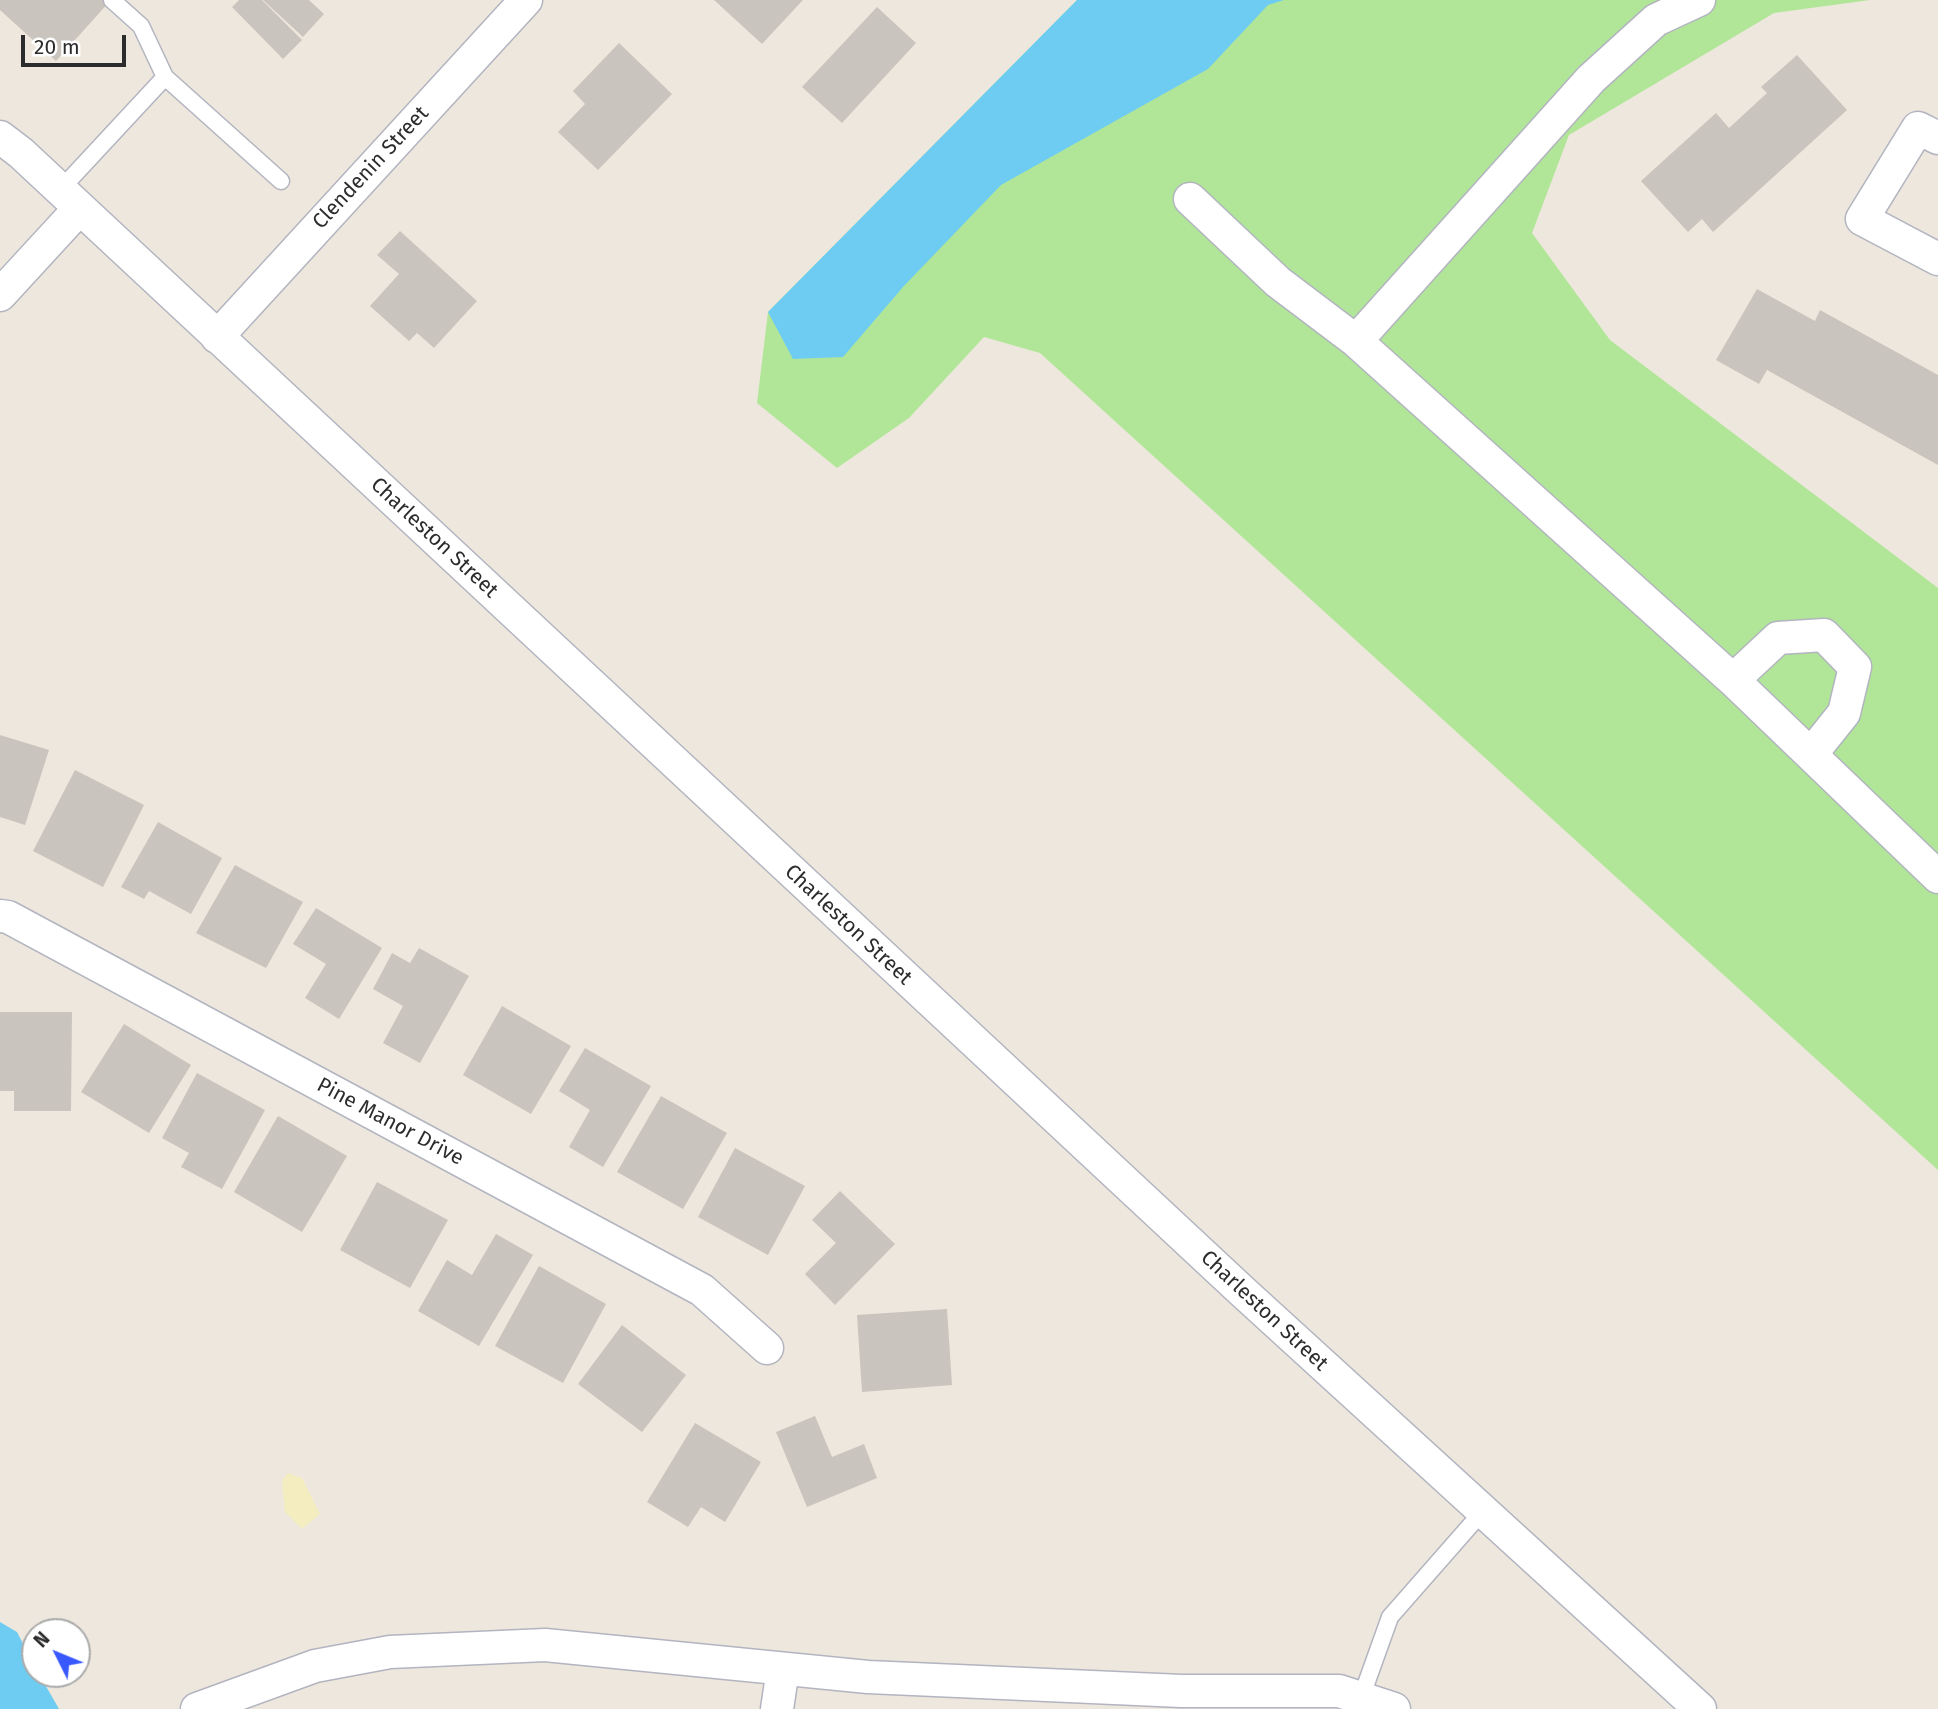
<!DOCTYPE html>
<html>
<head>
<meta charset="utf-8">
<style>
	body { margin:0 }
	#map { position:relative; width:1938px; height:1709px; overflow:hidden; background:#eee7dd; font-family:"Fira Sans",sans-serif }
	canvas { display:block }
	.north { position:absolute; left:21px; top:1618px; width:70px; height:70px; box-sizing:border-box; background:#fff; border:2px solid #ababab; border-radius:50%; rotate:313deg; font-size:19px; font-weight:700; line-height:28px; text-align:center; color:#2c2c2c }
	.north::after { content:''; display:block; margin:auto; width:24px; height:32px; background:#3959ff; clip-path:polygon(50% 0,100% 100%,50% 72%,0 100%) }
	.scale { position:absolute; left:21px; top:35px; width:105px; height:32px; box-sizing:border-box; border:4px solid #2c2c2c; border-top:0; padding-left:9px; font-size:21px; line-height:24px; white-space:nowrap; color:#2c2c2c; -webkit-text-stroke:5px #fff; paint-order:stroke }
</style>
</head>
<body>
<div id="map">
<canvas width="1938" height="1709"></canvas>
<div class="north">N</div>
<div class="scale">20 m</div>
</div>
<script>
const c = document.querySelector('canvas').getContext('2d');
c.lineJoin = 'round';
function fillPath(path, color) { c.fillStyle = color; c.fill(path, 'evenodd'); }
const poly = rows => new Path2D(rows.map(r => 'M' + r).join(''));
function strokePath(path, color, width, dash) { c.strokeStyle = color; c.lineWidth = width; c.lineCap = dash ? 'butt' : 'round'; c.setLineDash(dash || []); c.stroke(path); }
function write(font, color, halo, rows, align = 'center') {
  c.font = font + ' "Fira Sans",sans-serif'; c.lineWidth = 7; c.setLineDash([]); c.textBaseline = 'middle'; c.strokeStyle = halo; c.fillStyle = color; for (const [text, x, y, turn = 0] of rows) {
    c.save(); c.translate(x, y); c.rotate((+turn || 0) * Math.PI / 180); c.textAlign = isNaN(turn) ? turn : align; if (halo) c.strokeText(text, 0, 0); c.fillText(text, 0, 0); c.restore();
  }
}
fillPath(poly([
	[1077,0,1870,0,1774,13,1569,135,1532,233,1610,340,1938,588,1938,1170,1040,353,984,337,909,418,837,468,757,403,768,312]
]), '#b1e698');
fillPath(poly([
	[288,1473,302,1478,320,1514,302,1529,285,1512,282,1481]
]), '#f3edc0');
fillPath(poly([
	[1077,0,1284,0,1268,5,1208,69,1001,185,903,287,843,357,793,359,768,312],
	[0,1622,17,1632,35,1667,35,1674,39,1674,59,1709,0,1709]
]), '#6eccf2');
fillPath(poly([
	[0,0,111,0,56,61,0,10],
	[239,0,262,0,302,40,283,59,232,7],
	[263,0,309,0,324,14,303,37],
	[714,0,803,0,762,44],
	[877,7,916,43,842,123,802,87],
	[619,43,672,94,598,170,558,132,585,104,573,91],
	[1797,55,1847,110,1713,232,1702,219,1688,232,1641,181,1716,113,1729,128,1767,93,1761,87],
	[400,231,477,301,434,348,417,333,409,341,370,306,399,274,377,255],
	[1757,289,1815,321,1820,310,1938,375,1938,465,1767,370,1759,384,1716,360],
	[0,735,49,750,25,825,0,817],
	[75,770,144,805,103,887,33,851],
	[158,822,222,858,191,914,149,891,144,899,121,887],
	[235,865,303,902,266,968,196,933],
	[316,908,382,948,339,1019,305,998,326,964,293,944],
	[419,948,469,976,420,1063,383,1043,403,1006,373,989,392,953,410,963],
	[502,1006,571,1046,531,1114,463,1075],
	[0,1012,72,1012,71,1111,14,1111,14,1091,0,1091],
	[124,1024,191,1065,149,1133,81,1092],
	[585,1048,651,1086,603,1167,569,1147,590,1110,559,1091],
	[197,1073,265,1110,222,1189,181,1167,189,1153,162,1138],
	[661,1096,727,1133,683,1209,617,1172],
	[278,1116,347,1156,302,1232,234,1192],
	[735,1148,805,1186,768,1255,698,1217],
	[377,1182,448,1220,410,1288,340,1250],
	[840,1191,895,1244,835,1305,805,1274,836,1243,812,1220],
	[496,1234,533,1255,479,1346,418,1311,447,1260,472,1275],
	[539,1266,606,1304,563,1383,495,1346],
	[947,1309,952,1385,862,1392,857,1315],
	[622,1325,686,1375,642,1432,578,1384],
	[815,1416,832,1457,864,1444,877,1478,807,1507,776,1432],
	[695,1423,761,1462,725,1522,701,1507,688,1527,647,1502]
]), '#c9c4bd');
const service = poly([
	[112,0,141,26,165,77],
	[60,190,165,77,281,181],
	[1361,1698,1390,1617,1483,1511]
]);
const minor = poly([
	[1699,0,1656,20,1591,79,1356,341,1733,680,1938,877],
	[0,137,21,153,1243,1292,1700,1709],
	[1938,138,1918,128,1862,219,1938,259],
	[1190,199,1278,282,1356,341],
	[0,295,80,208],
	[217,337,526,0],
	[1733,680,1778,638,1824,635,1855,667,1844,713,1812,753],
	[0,916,8,917,702,1290,767,1348],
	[197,1709,315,1666,390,1652,545,1645,868,1677,1181,1691,1339,1691,1394,1709],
	[777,1709,783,1669]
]);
strokePath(service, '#b2b4c0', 19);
strokePath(minor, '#b2b4c0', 35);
strokePath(service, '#fff', 16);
strokePath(minor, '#fff', 32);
write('21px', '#2c2c2c', '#fff', [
	["Clendenin Street",371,168,-47],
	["Charleston Street",434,538,43],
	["Charleston Street",848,925,43],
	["Pine Manor Drive",390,1122,28],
	["Charleston Street",1264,1311,43]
]);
</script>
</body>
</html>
